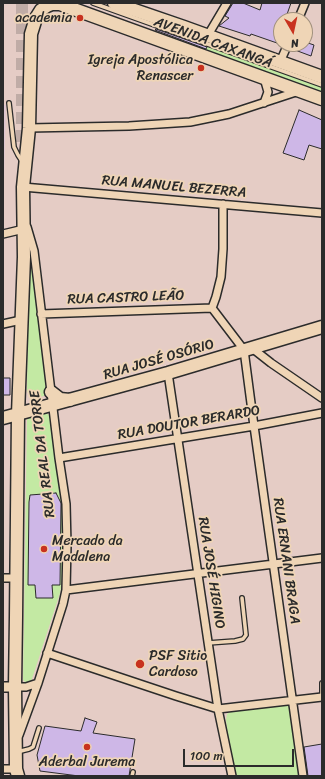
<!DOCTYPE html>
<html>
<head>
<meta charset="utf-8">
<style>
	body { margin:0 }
	#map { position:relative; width:325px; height:779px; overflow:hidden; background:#e5ccc5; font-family:Sriracha,sans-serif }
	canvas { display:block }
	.frame { position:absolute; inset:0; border:4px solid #2b2b2b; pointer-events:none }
	.north { position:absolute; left:273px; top:12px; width:40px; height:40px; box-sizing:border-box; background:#efd5b6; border:1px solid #a1917e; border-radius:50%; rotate:171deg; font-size:11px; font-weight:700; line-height:16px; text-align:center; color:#2b2b2b }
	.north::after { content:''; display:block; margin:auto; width:14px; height:18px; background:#c8321e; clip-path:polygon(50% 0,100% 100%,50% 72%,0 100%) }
	.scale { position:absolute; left:183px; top:749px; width:111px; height:18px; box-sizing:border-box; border:2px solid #2b2b2b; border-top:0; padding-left:5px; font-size:12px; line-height:14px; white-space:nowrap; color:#2b2b2b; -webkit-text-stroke:3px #efd5b6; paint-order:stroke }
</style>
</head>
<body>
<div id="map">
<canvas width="325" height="779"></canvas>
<div class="frame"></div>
<div class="north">N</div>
<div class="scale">100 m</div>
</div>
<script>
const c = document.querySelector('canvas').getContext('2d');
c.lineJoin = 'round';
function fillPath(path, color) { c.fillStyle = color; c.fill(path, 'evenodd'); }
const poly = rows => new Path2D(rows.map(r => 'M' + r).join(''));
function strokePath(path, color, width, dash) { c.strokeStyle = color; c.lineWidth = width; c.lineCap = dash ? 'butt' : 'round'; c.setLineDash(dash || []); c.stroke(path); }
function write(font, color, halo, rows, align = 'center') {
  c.font = font + ' Sriracha,sans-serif'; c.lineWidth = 3.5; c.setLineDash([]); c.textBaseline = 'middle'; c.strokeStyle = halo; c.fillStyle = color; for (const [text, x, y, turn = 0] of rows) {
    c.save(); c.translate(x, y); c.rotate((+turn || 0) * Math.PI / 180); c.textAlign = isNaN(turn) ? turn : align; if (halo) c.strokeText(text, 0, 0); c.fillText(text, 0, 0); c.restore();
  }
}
fillPath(poly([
	[3,105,6,105,4,180,3,180]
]), '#dec6cf');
fillPath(poly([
	[207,45,322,87,322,93,205,51],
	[29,239,46,390,44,396,34,398,29,396,27,391],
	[45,412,50,416,64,523,63,577,60,593,31,682,27,684,23,680,27,420,29,416],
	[287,704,291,709,300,776,236,776,232,769,226,720,227,714,232,710]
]), '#c3e9a3');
const building = poly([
	[233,3,243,3,260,10,262,3,291,3,285,20,281,20,281,31,277,43,251,34,250,36,219,26,229,18,225,16,233,3],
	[156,29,207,47,206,49,155,30,156,29],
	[305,42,314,45,311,56,295,50,297,44,305,44,305,42],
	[299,110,322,120,322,149,309,145,304,160,283,153,299,110],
	[3,378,10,378,10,395,3,395,3,378],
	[56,493,61,503,60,585,52,585,53,598,36,598,35,585,28,585,29,502,30,495,56,493],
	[85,718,97,722,93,733,135,739,129,776,79,776,40,771,37,755,45,726,81,731,85,718],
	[322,744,322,776,308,776,304,747,322,744]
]);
fillPath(building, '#ceb7e7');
strokePath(building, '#2b2b2b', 1);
strokePath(poly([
	[22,142,22,3]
]), '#c0aca6', 12, [12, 6]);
const service = poly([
	[93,3,322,85],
	[9,103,14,147,18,155,22,161],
	[208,643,235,641,243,639,246,635,242,598],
	[322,697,322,683],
	[17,752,29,749,33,747,39,728],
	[132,776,133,772]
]);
const minor = poly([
	[298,20,305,3],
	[208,35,227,3],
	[280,62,288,44],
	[264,78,268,92,264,103],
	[29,128,129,126,190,122,229,114,299,91],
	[23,187,322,213],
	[3,234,24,229],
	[212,308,244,350,254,426,303,776],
	[212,308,216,297,221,277,223,249,223,204],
	[41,314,212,308],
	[3,324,21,320],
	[252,348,271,363,322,398],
	[168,373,218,709,232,776],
	[59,458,254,426,322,413],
	[3,578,16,578],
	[66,590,322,558],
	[47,653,176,696,218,709,322,697],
	[15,687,26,687,38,683],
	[19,735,38,683,63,604,66,590,67,545,66,504,59,458,34,251,27,227],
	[3,769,16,769]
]);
const tertiary = poly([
	[3,687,15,687]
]);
const primary = poly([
	[114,3,184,27,322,77],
	[51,392,60,399,70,400],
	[3,418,168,373,322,327],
	[18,776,16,769,15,687,16,617,18,414,24,257,23,187,29,128,31,34,36,18,41,10,47,6,52,4,60,4,322,99]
]);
strokePath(service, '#2b2b2b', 6);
strokePath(minor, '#2b2b2b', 10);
strokePath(tertiary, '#2b2b2b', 12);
strokePath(primary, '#2b2b2b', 15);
strokePath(service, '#efd5b6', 3.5);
strokePath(minor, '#efd5b6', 7);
strokePath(tertiary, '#efd5b6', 9);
strokePath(primary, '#efd5b6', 12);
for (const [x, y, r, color] of [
	[80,18,4,"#c8321e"],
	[201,68,4,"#c8321e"],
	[44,549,4,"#c8321e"],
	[140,664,5,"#c8321e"],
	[87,747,4,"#c8321e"]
]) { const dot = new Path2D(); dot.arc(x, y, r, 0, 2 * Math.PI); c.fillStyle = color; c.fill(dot); strokePath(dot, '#efd5b6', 1.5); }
write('14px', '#2b2b2b', '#efd5b6', [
	["academia",72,18],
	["Igreja Apostólica",193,60],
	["Renascer",193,76],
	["Mercado da",52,541,"left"],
	["Madalena",52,557,"left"],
	["PSF Sitio",149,656,"left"],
	["Cardoso",149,672,"left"],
	["Aderbal Jurema",87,762,"center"]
], 'right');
write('14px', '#2b2b2b', '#efd5b6', [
	["AVENIDA CAXANGÁ",213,43,20],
	["RUA MANUEL BEZERRA",174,187,5],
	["RUA CASTRO LEÃO",126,298,-2],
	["RUA JOSÉ OSÓRIO",159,360,-16],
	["RUA DOUTOR BERARDO",189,423,-10],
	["RUA REAL DA TORRE",43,454,-97],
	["RUA ERNANI BRAGA",286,561,82],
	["RUA JOSÉ HIGINO",211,573,81]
]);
</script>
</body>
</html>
